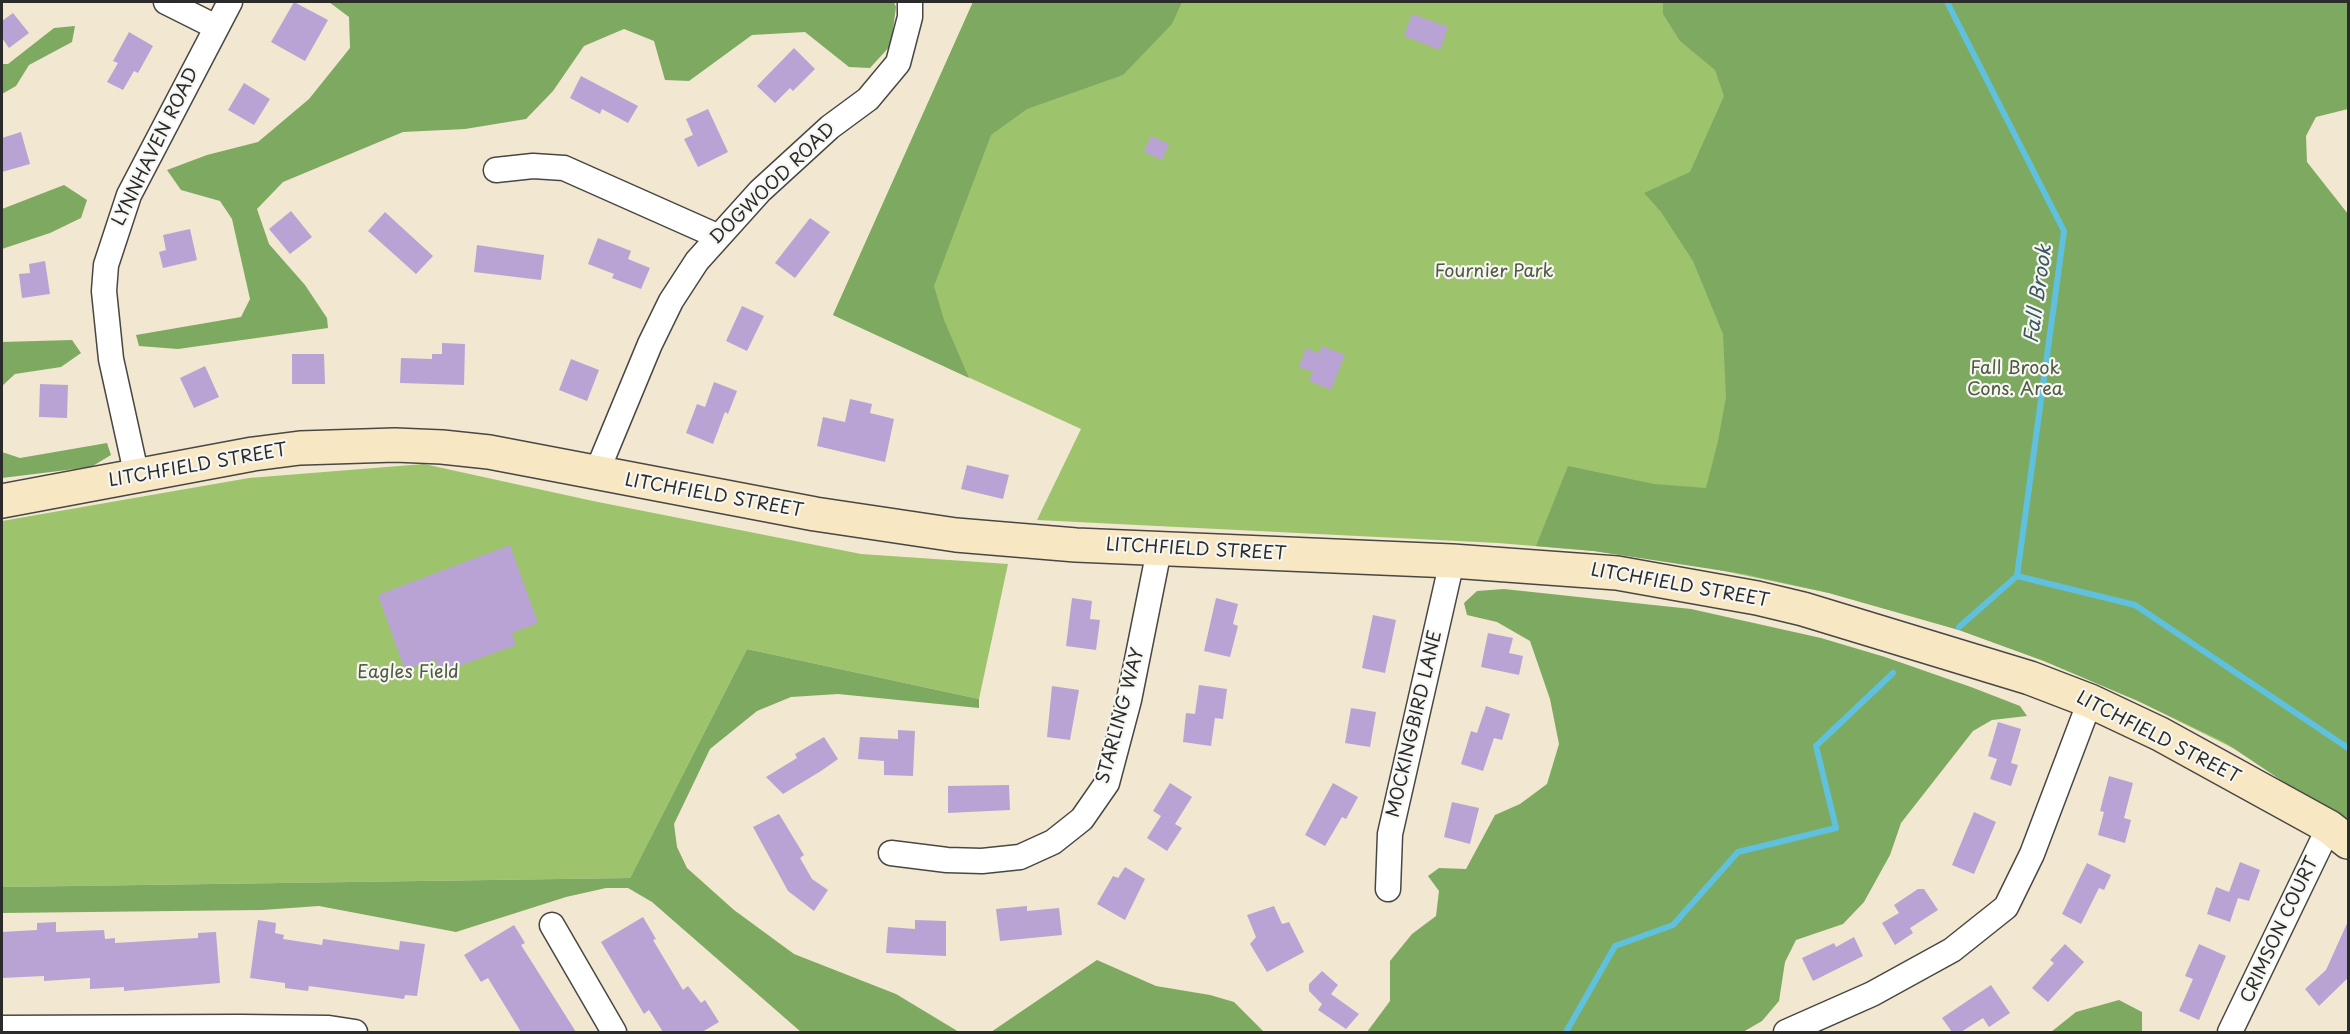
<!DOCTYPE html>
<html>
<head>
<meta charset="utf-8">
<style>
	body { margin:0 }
	#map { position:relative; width:2350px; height:1034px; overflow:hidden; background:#f2e7d1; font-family:"Playpen Sans",sans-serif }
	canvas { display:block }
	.frame { position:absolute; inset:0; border:3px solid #2b2b2b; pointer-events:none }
</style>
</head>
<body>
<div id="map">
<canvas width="2350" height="1034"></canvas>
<div class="frame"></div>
</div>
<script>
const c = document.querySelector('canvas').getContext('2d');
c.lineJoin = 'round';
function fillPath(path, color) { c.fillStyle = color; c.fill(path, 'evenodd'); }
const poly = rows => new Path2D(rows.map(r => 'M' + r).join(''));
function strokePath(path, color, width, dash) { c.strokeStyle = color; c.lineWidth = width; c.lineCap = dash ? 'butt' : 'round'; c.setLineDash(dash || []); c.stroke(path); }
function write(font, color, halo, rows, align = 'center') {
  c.font = font + ' "Playpen Sans",sans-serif'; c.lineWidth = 4.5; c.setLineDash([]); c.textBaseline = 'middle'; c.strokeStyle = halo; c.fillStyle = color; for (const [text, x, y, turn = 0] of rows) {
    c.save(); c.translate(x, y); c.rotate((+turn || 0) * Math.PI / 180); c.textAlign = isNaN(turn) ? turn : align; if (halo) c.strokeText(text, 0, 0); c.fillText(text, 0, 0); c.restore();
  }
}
fillPath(poly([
	[973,2,2173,2,2241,752,2138,701,2044,661,1959,630,1829,593,1700,566,1594,551,1498,543,1037,520,1081,429,833,315],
	[424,464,593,501,861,554,1008,564,979,699,747,649,630,878,2,887,2,521,249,478]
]), '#9ec36d');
fillPath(poly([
	[329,2,894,2,896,7,891,45,870,68,849,67,805,32,752,35,689,81,665,80,654,41,624,29,584,46,553,91,526,119,465,129,403,132,283,182,257,209,269,244,305,285,327,318,328,328,178,349,139,346,136,335,241,317,250,299,232,219,220,201,181,190,167,170,207,155,258,142,309,99,350,48,349,17],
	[973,2,1182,2,1172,24,1123,75,1027,109,991,135,934,286,944,320,969,378,833,315],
	[1663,2,2348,2,2348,109,2316,117,2306,136,2307,162,2348,214,2348,825,2224,742,2138,701,2044,661,1959,630,1829,593,1744,574,1594,551,1536,546,1568,466,1654,484,1706,488,1718,441,1726,397,1723,334,1693,261,1661,212,1644,193,1690,172,1724,96,1715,70,1680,41,1663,14],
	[75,26,72,42,29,65,16,86,2,94,2,64,8,64,54,28],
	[64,185,87,200,81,218,50,233,2,249,2,209],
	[72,340,81,353,61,367,15,374,2,386,2,342],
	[107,443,111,455,91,467,2,478,2,452,20,458],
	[1504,589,1691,609,1821,638,1885,657,1971,687,2020,706,2027,716,1992,720,1973,731,1901,823,1890,855,1864,902,1843,924,1796,940,1785,962,1779,1001,1762,1021,1743,1032,1367,1032,1390,1001,1390,961,1412,934,1436,916,1439,891,1428,876,1439,868,1466,869,1495,815,1520,804,1547,784,1559,744,1550,699,1530,641,1497,622,1467,615,1464,603,1477,591],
	[747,649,979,699,979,708,838,694,791,697,757,711,710,749,674,824,677,847,687,868,734,910,794,954,896,994,959,1032,801,1032,652,902,628,888,606,888,566,897,456,932,319,906,262,910,2,913,2,887,630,878],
	[1097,960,1156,986,1210,995,1234,1002,1264,1032,991,1032],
	[2119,1000,2142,1012,2142,1031,2051,1032,2076,1012]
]), '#7ea960');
strokePath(poly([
	[1947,2,2064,231,2017,576,1959,627],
	[2017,576,2135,605,2348,748],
	[1566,1032,1615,946,1673,925,1738,852,1836,828,1816,746,1893,673]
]), '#5fc1de', 6);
fillPath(poly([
	[294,2,328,20,305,61,271,42],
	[13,13,29,33,9,48,2,38,2,21],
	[1412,14,1448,27,1440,50,1404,36],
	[129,32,153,46,138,73,134,71,123,90,107,82,118,63,113,61],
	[794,48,815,69,793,91,790,88,775,103,757,86],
	[581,76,638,106,628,123,602,109,600,114,570,98],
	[244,83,270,99,254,125,228,110],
	[708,109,728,152,698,167,684,139,693,135,686,119],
	[21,132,30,164,2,172,2,138],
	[1151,136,1169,144,1162,160,1144,152],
	[291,211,312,237,290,254,269,229],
	[385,212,433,256,416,274,368,231],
	[810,218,830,232,795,278,775,263],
	[190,229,197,260,163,268,159,252,166,250,163,235],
	[598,238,631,251,628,259,650,268,641,289,612,278,614,274,588,264],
	[477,245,544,255,541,280,474,272],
	[45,261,50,294,22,298,19,274,30,273,29,264],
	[742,306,764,316,747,351,726,341],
	[442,343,465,344,464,385,400,383,401,358,432,359,432,354,442,354],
	[1322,346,1345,355,1331,390,1309,381,1313,372,1299,367,1306,348,1319,353],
	[292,354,324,354,325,384,292,384],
	[571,359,599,370,587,401,559,390],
	[205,366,219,397,194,408,180,378],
	[714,382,737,391,728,414,725,412,713,444,686,433,697,404,705,407],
	[40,384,68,385,67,418,39,417],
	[850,399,872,404,870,413,894,419,885,462,817,446,823,417,845,422],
	[967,465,1009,475,1003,499,961,489],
	[510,545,538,623,512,633,516,645,440,673,435,659,405,670,378,595],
	[1072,598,1092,601,1090,619,1100,620,1096,650,1066,646],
	[1216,598,1238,604,1233,624,1238,626,1230,657,1204,651],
	[1373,615,1396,620,1385,673,1362,668],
	[1488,633,1513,638,1509,653,1523,656,1519,675,1481,667],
	[1199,685,1227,689,1223,719,1215,718,1211,746,1183,742,1186,713,1195,714],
	[1052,686,1079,690,1070,740,1047,737],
	[1486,706,1510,714,1502,740,1494,738,1483,771,1461,764,1471,731,1477,733],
	[1351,708,1376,712,1370,747,1345,743],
	[1998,722,2021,729,2011,763,2018,765,2011,786,1990,779,1997,759,1988,756],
	[898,730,915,731,913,776,884,775,884,761,858,759,860,737,898,739],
	[824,737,838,759,821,771,783,794,766,777,797,758,795,754],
	[2109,776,2133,783,2124,818,2131,820,2125,843,2098,835,2104,812,2100,811],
	[1170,783,1192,797,1175,824,1182,828,1167,851,1147,838,1161,816,1153,811],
	[1333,783,1358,797,1346,819,1342,817,1325,846,1305,835],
	[1009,785,1010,810,948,813,948,786],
	[1452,802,1479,808,1470,844,1444,837],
	[1974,812,1996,822,1974,874,1952,865],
	[779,814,804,855,800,858,812,879,828,890,814,911,788,891,753,827],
	[2240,862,2260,870,2249,901,2238,898,2230,922,2207,914,2216,887,2229,892],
	[2087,863,2111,875,2104,890,2099,888,2081,924,2062,914],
	[1125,867,1145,879,1125,920,1097,904,1113,876,1118,878],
	[1918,889,1924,889,1938,910,1910,928,1913,933,1895,945,1882,923,1899,913,1894,905],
	[1027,906,1027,911,1059,908,1062,935,1000,941,996,909],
	[1274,906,1282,924,1289,922,1304,952,1267,972,1250,944,1256,937,1247,915],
	[643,917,656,939,653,940,683,990,688,986,701,1003,705,1000,719,1022,702,1032,663,1032,649,1010,644,1014,601,942],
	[2349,919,2349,977,2319,1006,2305,989,2326,970],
	[258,920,276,923,275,933,284,935,283,939,322,945,323,939,399,950,400,941,425,944,417,996,405,995,404,999,309,986,308,991,285,988,285,983,250,978],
	[915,920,946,921,946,956,886,953,888,927,915,929],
	[56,922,56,932,104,930,105,939,115,938,115,943,198,938,198,933,216,932,220,983,124,991,124,987,90,989,90,978,44,981,44,976,2,978,2,932,37,930,37,923],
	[514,925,525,943,521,945,576,1032,521,1032,488,978,481,982,464,955],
	[1854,937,1863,956,1813,981,1802,958,1834,943,1836,947],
	[2065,944,2084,962,2048,1002,2032,988,2054,963,2050,960],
	[2199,944,2226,956,2199,1020,2179,1011,2193,979,2185,976],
	[1322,971,1338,985,1331,994,1359,1014,1346,1029,1318,1010,1324,1001,1322,1004,1309,991,1309,984],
	[1991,985,2010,1013,1989,1027,1983,1018,1961,1032,1952,1032,1942,1018]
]), '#b9a3d4');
const street = poly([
	[166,2,216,27],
	[496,170,533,166,564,168,717,236],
	[596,474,650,344,671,301,697,261,760,191,830,127,868,99,898,63,910,17,910,2],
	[137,477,111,359,104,291,106,265,129,195,230,2],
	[891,853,947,860,982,861,1020,857,1053,842,1082,819,1107,783,1129,700,1159,550],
	[1388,889,1390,834,1452,561],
	[552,925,614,1032],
	[2,1028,240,1027,329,1028,355,1032],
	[1786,1032,1872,994,1952,950,2006,907,2032,854,2090,701],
	[2230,1032,2329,827]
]);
const secondary = poly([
	[2,501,253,454,300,448,395,445,442,447,489,452,815,514,956,535,1076,545,1452,561,1617,573,1757,598,1803,609,2030,678,2090,701,2160,734,2329,827,2348,842]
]);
strokePath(street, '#494744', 27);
strokePath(secondary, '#494744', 36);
strokePath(street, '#fff', 24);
strokePath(secondary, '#f8e7c3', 33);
write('18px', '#2b2b2b', '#f6f6f2', [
	["LYNNHAVEN ROAD",156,147,-64],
	["DOGWOOD ROAD",773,184,-44],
	["LITCHFIELD STREET",198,466,-10],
	["LITCHFIELD STREET",714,496,10],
	["LITCHFIELD STREET",1196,550,3],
	["LITCHFIELD STREET",1680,586,10],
	["STARLING WAY",1121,716,-75],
	["MOCKINGBIRD LANE",1415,724,-77],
	["LITCHFIELD STREET",2158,738,27],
	["CRIMSON COURT",2280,930,-65]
]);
write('18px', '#4e593f', '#f6f6f2', [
	["Fournier Park",1494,272],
	["Fall Brook",2015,369],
	["Cons. Area",2015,390],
	["Eagles Field",408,673]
]);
write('italic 20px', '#3b5861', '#f6f6f2', [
	["Fall Brook",2039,294,-82]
]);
</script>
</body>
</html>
